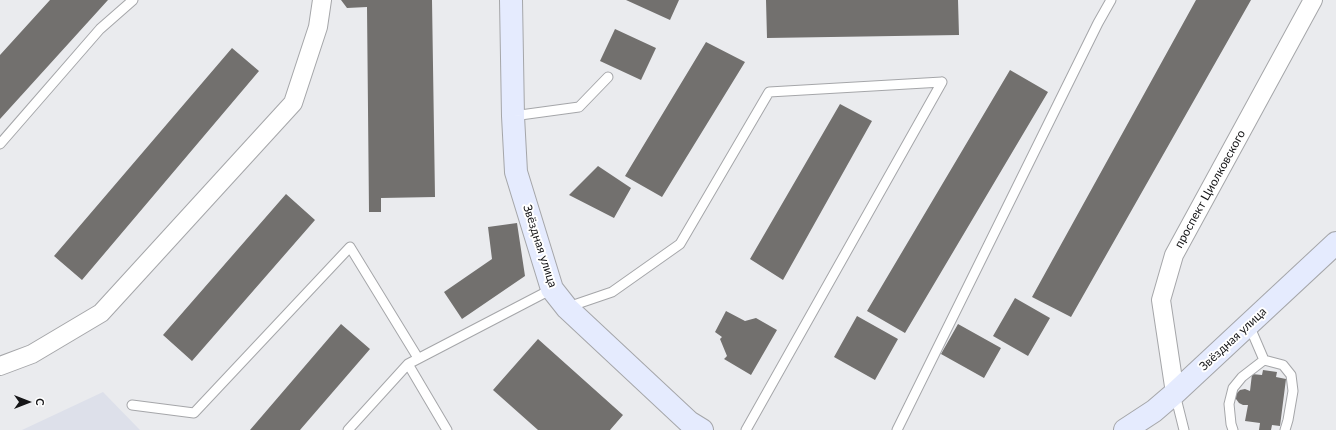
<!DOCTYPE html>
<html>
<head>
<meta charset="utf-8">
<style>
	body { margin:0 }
	#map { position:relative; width:1336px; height:430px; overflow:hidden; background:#eaebee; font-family:Lato,sans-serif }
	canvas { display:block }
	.north { position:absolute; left:8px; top:382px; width:40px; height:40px; -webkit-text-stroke:3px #fff; paint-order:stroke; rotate:90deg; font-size:11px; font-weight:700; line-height:16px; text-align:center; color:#151517 }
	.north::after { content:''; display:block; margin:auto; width:14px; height:18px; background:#151517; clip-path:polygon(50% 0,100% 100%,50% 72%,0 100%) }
</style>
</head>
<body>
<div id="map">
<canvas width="1336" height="430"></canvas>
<div class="north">С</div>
</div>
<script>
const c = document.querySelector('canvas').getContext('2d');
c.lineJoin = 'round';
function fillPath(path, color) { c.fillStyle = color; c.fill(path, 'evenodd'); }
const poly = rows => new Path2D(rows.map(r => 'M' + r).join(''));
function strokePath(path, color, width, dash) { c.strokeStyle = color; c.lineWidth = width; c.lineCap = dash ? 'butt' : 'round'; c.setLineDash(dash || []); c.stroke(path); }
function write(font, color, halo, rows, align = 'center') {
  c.font = font + ' Lato,sans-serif'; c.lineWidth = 4; c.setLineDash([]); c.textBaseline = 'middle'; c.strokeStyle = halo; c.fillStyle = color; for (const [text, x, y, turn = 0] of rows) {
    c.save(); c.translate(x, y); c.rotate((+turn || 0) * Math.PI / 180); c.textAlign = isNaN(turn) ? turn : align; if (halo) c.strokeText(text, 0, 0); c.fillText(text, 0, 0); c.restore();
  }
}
fillPath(poly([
	[103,392,140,430,22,430]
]), '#dde0ea');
fillPath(poly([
	[50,0,108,0,0,119,0,55],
	[341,0,432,0,435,197,381,198,381,212,369,212,367,7,347,8],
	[626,0,679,0,670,20],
	[766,0,958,0,959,35,767,38],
	[1196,0,1251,0,1071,317,1032,297],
	[615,29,656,48,641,80,600,61],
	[706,42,745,62,662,197,625,176],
	[232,48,259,71,82,280,54,256],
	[1010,70,1048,92,905,333,867,311],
	[840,104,872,121,783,280,750,259],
	[598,166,631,188,614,218,569,195],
	[286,194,315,220,192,361,163,335],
	[517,223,525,276,462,319,444,292,492,259,488,227],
	[1015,298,1050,318,1028,356,993,336],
	[726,311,745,321,756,318,777,330,751,375,724,359,727,356,720,339,722,337,715,332],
	[857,316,898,339,875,380,834,357],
	[341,324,370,349,300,430,250,430],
	[958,324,1001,348,984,378,941,354],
	[538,339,623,415,610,430,538,430,493,390],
	[1263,370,1277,372,1276,377,1286,379,1280,426,1272,425,1271,430,1259,430,1260,423,1245,421,1248,405,1243,405,1239,403,1236,399,1236,394,1240,390,1245,389,1250,391,1252,374,1262,375]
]), '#72706e');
const lane = poly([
	[513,116,579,107,608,77],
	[0,144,100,29,133,0],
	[568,307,612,292,680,244,769,92,942,82],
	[1264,360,1283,365,1291,375,1293,391,1288,420,1285,430],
	[408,364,447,430],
	[1175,394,1184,430],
	[132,405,194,413,350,247,418,358],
	[348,430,408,364,552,289],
	[746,430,942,82],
	[897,430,1098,23,1111,0],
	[1233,430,1231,424,1229,404,1233,388,1242,377,1264,360,1249,325]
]);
const street = poly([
	[0,366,32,354,101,313,293,103,318,27,322,0],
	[1175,393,1161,300,1174,255,1313,0]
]);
const secondary = poly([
	[511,0,513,116,516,172,552,289,567,308,689,422,702,430],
	[1125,430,1154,411,1175,393,1336,243]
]);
strokePath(lane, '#a5a6a9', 11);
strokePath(street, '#a5a6a9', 20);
strokePath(secondary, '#a5a6a9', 24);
strokePath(lane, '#fff', 9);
strokePath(street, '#fff', 18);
strokePath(secondary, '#e5ebfe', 22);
write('12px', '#151517', '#fff', [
	["проспект Циолковского",1210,189,-61],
	["Звёздная улица",540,246,72],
	["Звёздная улица",1233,339,-43]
]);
</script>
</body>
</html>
